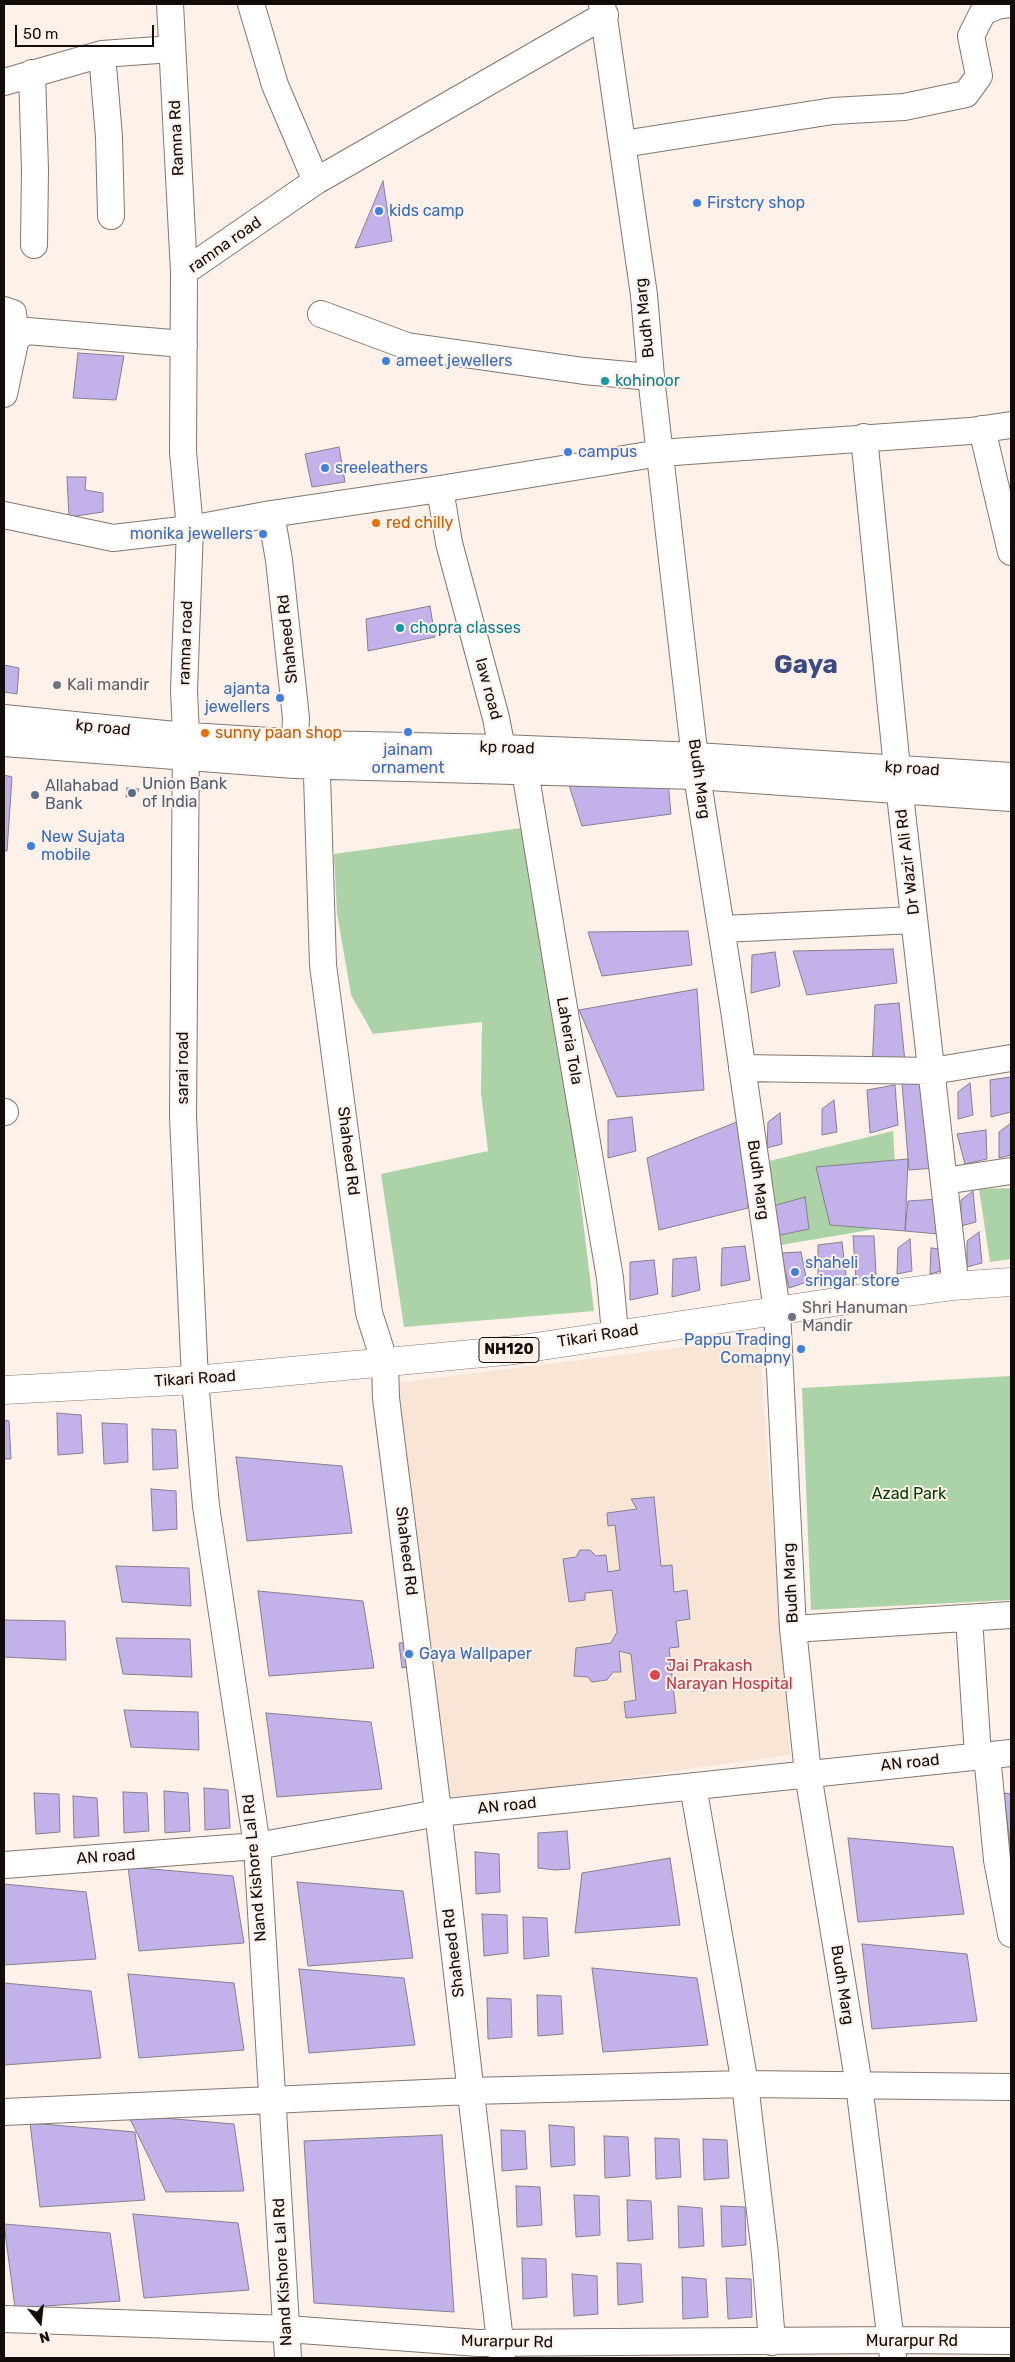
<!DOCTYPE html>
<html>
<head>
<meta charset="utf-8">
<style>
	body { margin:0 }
	#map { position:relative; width:1015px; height:2362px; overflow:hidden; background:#fdf1ea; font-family:Rubik,sans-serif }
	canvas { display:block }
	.frame { position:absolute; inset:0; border:5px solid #120d0a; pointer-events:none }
	.north { position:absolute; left:15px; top:2297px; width:50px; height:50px; -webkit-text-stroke:4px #fdf1ea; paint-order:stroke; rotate:164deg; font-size:14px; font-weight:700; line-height:20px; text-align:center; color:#120d0a }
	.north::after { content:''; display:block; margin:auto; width:18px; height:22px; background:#120d0a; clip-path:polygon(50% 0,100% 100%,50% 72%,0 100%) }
	.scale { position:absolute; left:15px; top:25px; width:139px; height:22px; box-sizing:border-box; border:2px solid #120d0a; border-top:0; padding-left:6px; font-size:15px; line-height:18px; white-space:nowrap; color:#120d0a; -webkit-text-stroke:4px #fdf1ea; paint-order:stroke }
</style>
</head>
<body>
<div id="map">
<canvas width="1015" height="2362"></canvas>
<div class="frame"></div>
<div class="north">N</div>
<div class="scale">50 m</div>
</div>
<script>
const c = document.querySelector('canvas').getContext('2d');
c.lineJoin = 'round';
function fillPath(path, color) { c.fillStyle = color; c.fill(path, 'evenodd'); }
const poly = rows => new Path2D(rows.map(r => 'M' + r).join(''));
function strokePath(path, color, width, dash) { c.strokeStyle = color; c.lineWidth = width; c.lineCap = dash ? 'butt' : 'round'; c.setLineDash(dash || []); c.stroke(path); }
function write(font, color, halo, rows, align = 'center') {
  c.font = font + ' Rubik,sans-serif'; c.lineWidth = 4; c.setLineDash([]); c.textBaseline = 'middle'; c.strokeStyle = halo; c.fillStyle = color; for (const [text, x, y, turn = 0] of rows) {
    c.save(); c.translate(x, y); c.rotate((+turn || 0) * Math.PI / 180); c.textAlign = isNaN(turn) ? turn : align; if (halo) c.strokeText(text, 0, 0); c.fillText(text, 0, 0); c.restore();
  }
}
fillPath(poly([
	[759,1338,790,1755,624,1778,448,1812,386,1384]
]), '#f9e5d6');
fillPath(poly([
	[535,826,594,1311,404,1327,381,1174,488,1151,481,1093,482,1022,373,1034,351,995,337,913,334,854],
	[893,1131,899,1225,775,1246,765,1162],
	[1011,1188,1011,1259,990,1262,979,1189],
	[1011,1376,1011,1600,811,1610,802,1388]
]), '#acd3a7');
const building = poly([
	[383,181,392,241,355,248,383,181],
	[78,353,124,356,116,400,73,398,78,353],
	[339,447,345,482,312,487,305,454,339,447],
	[67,477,86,477,85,490,103,493,103,512,69,517,67,477],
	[430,606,435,637,368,651,366,619,430,606],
	[4,665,19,668,17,694,4,692,4,665],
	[4,775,12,777,7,851,4,851,4,775],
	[668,781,671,814,582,826,568,782,668,781],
	[127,788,139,789,136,796,126,797,127,788],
	[688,931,692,965,602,976,588,932,688,931],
	[893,949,897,983,807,995,793,951,893,949],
	[775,952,780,986,751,993,752,955,775,952],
	[697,989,704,1090,617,1097,579,1010,697,989],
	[899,1003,906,1071,872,1070,875,1005,899,1003],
	[1011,1077,1011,1112,991,1117,990,1080,1011,1077],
	[925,1082,935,1168,909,1170,902,1083,925,1082],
	[970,1083,973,1115,958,1119,958,1092,970,1083],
	[895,1085,898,1125,870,1133,867,1090,895,1085],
	[834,1100,837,1132,822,1135,822,1109,834,1100],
	[780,1113,782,1144,767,1148,768,1122,780,1113],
	[632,1117,636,1151,608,1158,608,1120,632,1117],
	[749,1117,748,1208,659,1230,647,1158,749,1117],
	[1011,1123,1011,1155,999,1158,999,1132,1011,1123],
	[986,1130,987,1159,965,1164,957,1134,986,1130],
	[908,1159,905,1231,830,1225,816,1167,908,1159],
	[973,1191,976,1222,961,1226,961,1200,973,1191],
	[805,1197,809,1229,776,1236,773,1206,805,1197],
	[938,1199,938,1234,905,1231,908,1201,938,1199],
	[979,1232,982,1263,967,1267,967,1241,979,1232],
	[853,1236,874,1236,876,1274,856,1279,853,1236],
	[910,1239,912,1271,897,1274,898,1248,910,1239],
	[842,1242,846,1276,818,1283,818,1245,842,1242],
	[745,1246,750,1280,721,1286,722,1248,745,1246],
	[931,1248,940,1249,945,1270,930,1274,931,1248],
	[801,1252,807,1282,789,1288,781,1253,801,1252],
	[696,1257,700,1290,672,1297,673,1259,696,1257],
	[654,1260,658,1294,630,1300,630,1262,654,1260],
	[57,1413,81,1415,83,1453,58,1455,57,1413],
	[4,1420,9,1421,11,1459,4,1459,4,1420],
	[102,1423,127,1424,128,1462,104,1464,102,1423],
	[152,1429,176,1430,178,1468,153,1470,152,1429],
	[236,1457,342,1466,352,1533,247,1541,236,1457],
	[151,1489,176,1491,177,1529,153,1531,151,1489],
	[654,1497,661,1566,672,1565,674,1592,687,1590,690,1619,676,1621,679,1647,669,1648,676,1713,626,1718,624,1702,636,1700,631,1654,619,1651,621,1672,613,1672,607,1680,592,1682,588,1677,574,1676,576,1648,611,1643,617,1632,612,1590,585,1593,585,1600,569,1602,563,1559,576,1557,580,1550,590,1550,596,1556,606,1555,608,1572,620,1570,615,1525,608,1526,607,1513,637,1509,631,1499,654,1497],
	[116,1566,189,1568,191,1606,122,1602,116,1566],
	[258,1591,363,1601,374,1668,269,1676,258,1591],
	[4,1620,65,1621,66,1660,4,1657,4,1620],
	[116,1638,190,1639,192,1677,123,1674,116,1638],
	[415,1641,418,1665,402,1668,399,1643,415,1641],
	[124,1710,198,1712,199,1750,131,1747,124,1710],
	[266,1713,371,1722,382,1789,277,1797,266,1713],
	[204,1788,228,1790,230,1828,205,1830,204,1788],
	[164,1791,188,1793,190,1831,165,1833,164,1791],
	[123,1792,147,1793,149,1831,124,1833,123,1792],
	[34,1793,59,1794,60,1832,36,1834,34,1793],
	[1004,1793,1011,1794,1011,1854,1004,1793],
	[73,1796,97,1798,99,1836,74,1838,73,1796],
	[567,1831,570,1869,555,1870,538,1868,538,1833,567,1831],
	[848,1838,953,1847,964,1914,858,1922,848,1838],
	[475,1852,499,1854,500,1892,476,1894,475,1852],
	[670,1858,680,1925,575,1933,582,1873,670,1858],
	[128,1867,233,1876,244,1943,139,1951,128,1867],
	[297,1882,403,1891,413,1958,308,1966,297,1882],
	[4,1884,86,1892,96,1959,4,1965,4,1884],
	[482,1914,507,1915,508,1953,484,1956,482,1914],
	[523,1917,547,1918,549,1956,524,1959,523,1917],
	[862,1944,967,1954,977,2021,872,2029,862,1944],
	[592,1968,697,1978,708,2045,603,2052,592,1968],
	[299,1969,404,1978,415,2045,309,2053,299,1969],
	[128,1974,234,1983,244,2050,139,2058,128,1974],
	[4,1983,91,1991,101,2058,4,2065,4,1983],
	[537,1995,561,1996,563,2034,538,2036,537,1995],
	[487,1998,511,1999,512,2037,488,2039,487,1998],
	[128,2115,234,2124,244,2191,166,2192,128,2115],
	[30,2123,135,2132,145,2200,40,2207,30,2123],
	[549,2125,574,2127,575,2165,551,2167,549,2125],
	[501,2130,525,2131,527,2169,502,2171,501,2130],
	[442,2135,454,2312,314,2303,304,2141,442,2135],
	[604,2136,628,2137,630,2176,605,2178,604,2136],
	[655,2138,679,2139,681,2177,656,2179,655,2138],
	[703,2139,727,2140,729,2178,704,2180,703,2139],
	[516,2186,540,2187,542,2225,517,2227,516,2186],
	[574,2195,599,2196,600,2235,576,2237,574,2195],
	[627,2200,651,2201,653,2239,628,2241,627,2200],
	[678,2206,702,2208,704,2246,679,2248,678,2206],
	[721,2206,745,2207,746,2245,722,2247,721,2206],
	[133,2214,238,2223,249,2290,144,2298,133,2214],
	[4,2224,110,2233,120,2301,15,2308,4,2224],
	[522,2258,546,2259,547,2297,523,2299,522,2258],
	[617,2263,641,2264,643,2302,618,2305,617,2263],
	[572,2274,597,2276,598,2314,574,2316,572,2274],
	[682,2277,706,2279,708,2317,683,2319,682,2277],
	[726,2278,751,2279,752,2317,728,2319,726,2278]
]);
fillPath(building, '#c3b2ea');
strokePath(building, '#83808d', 1);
const minor = poly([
	[170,4,184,272],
	[251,4,275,85,316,181],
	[602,4,644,295,651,377,697,776,734,1010,777,1311,793,1629,808,1774,859,2085,893,2358],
	[102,54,109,137,111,216],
	[32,73,35,170,34,245],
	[4,82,102,54,172,49],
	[623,144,833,111,904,107,966,94,979,76,971,36,983,12,997,6,1011,4],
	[4,310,13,313,16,338,4,394],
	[321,314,407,346,584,371,651,377],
	[16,338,27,331,184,344],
	[982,429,1011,552],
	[864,437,897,768,954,1271,953,1286],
	[440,489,449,543,496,718,505,764],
	[271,514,279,560,296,718,294,759],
	[4,515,113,538,190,529,271,514,440,489,660,453,970,431,1011,425],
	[4,718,175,735,316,744,502,748,696,756,1011,776],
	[4,743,294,765,697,776,1011,798],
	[316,744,323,965,369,1313,385,1363,386,1398,437,1803,502,2358],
	[524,754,525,771,560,984,610,1278,615,1333],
	[722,929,914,920],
	[742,1068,932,1071,1011,1058],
	[4,1112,5,1112],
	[944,1181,1011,1171],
	[969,1618,978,1756],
	[793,1629,1011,1615],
	[987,1755,997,1860,1011,1934],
	[693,1786,745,2084,765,2254,772,2342],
	[4,1865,257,1846,438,1813,1011,1753],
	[4,2112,470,2091,745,2084,1011,2087],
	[4,2319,287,2329,478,2343,890,2340,1011,2341],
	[288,2358,257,1846,206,1506,195,1380,183,1117,186,736,184,690,190,529,183,452,184,272,316,181,605,15]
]);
const highway = poly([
	[4,1390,195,1380,515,1350,869,1297,953,1286,1011,1282]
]);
strokePath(minor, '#84766f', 28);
strokePath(highway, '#84766f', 29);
strokePath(minor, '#fff', 26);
strokePath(highway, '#fff', 28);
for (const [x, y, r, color] of [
	[697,203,5,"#3f7fe0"],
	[379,211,5,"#3f7fe0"],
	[386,361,5,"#3f7fe0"],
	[605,381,5,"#0f9aa8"],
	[568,452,5,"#3f7fe0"],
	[325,468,5,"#3f7fe0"],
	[376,523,5,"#e8710a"],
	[263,534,5,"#3f7fe0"],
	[400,628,5,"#0f9aa8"],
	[57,685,5,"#6b7280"],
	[280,698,5,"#3f7fe0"],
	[408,732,5,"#3f7fe0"],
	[205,733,5,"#e8710a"],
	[132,793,5,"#5c6f8a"],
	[35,795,5,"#5c6f8a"],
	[31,846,5,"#3f7fe0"],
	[795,1272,5,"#3f7fe0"],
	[792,1317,5,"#6b7280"],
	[801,1349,5,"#3f7fe0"],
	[409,1654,5,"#3f7fe0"],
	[655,1675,6,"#e0444e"]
]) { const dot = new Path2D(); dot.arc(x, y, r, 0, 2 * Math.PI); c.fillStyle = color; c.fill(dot); strokePath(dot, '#fdf1ea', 2); }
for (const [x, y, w] of [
	[509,1350,60]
]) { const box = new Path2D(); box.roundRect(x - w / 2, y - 12.5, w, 25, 4); c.fillStyle = '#fdf1ea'; c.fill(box); strokePath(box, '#120d0a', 1); }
write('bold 15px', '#120d0a', null, [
	["NH120",509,1350]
]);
write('16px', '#120d0a', '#fdf1ea', [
	["Ramna Rd",177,138,-93],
	["ramna road",225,245,-35],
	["Budh Marg",645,318,-96],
	["Shaheed Rd",288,639,-96],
	["ramna road",186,643,-88],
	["law road",488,689,75],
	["kp road",103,728,6],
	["kp road",507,748,2],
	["kp road",912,769,4],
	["Budh Marg",699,779,82],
	["Dr Wazir Ali Rd",908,862,-97],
	["Laheria Tola",569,1041,80],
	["sarai road",183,1068,-90],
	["Shaheed Rd",348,1151,83],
	["Budh Marg",758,1180,82],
	["Tikari Road",598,1336,-9],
	["Tikari Road",195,1379,-4],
	["Shaheed Rd",406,1551,83],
	["Budh Marg",791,1583,-93],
	["AN road",910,1763,-6],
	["AN road",507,1806,-6],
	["AN road",106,1857,-4],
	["Nand Kishore Lal Rd",255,1868,-95],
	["Shaheed Rd",454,1953,-97],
	["Budh Marg",842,1985,81],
	["Nand Kishore Lal Rd",283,2272,-93],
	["Murarpur Rd",912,2341],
	["Murarpur Rd",507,2342,1]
]);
write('16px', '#366cbe', '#fdf1ea', [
	["Firstcry shop",707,203],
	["kids camp",389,211],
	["ameet jewellers",396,361],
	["campus",578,452],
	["sreeleathers",335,468],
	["monika jewellers",253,534,"right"],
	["ajanta",270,689,"right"],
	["jewellers",270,707,"right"],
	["jainam",408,750,"center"],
	["ornament",408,768,"center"],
	["New Sujata",41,837],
	["mobile",41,855],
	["shaheli",805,1263],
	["sringar store",805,1281],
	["Pappu Trading",791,1340,"right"],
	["Comapny",791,1358,"right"],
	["Gaya Wallpaper",419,1654]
], 'left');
write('16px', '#0d838f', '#fdf1ea', [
	["kohinoor",615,381],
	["chopra classes",410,628]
], 'left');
write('16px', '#c56008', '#fdf1ea', [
	["red chilly",386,523],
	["sunny paan shop",215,733]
], 'left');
write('16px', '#5b616d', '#fdf1ea', [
	["Kali mandir",67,685],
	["Shri Hanuman",802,1308],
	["Mandir",802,1326]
], 'left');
write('16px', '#4e5e75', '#fdf1ea', [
	["Union Bank",142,784],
	["of India",142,802],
	["Allahabad",45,786],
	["Bank",45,804]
], 'left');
write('16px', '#024100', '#fdf1ea', [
	["Azad Park",909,1494]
]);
write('16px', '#be3a42', '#fdf1ea', [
	["Jai Prakash",666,1666],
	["Narayan Hospital",666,1684]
], 'left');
write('bold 26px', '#3d4985', '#fdf1ea', [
	["Gaya",806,665]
]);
</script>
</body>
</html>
